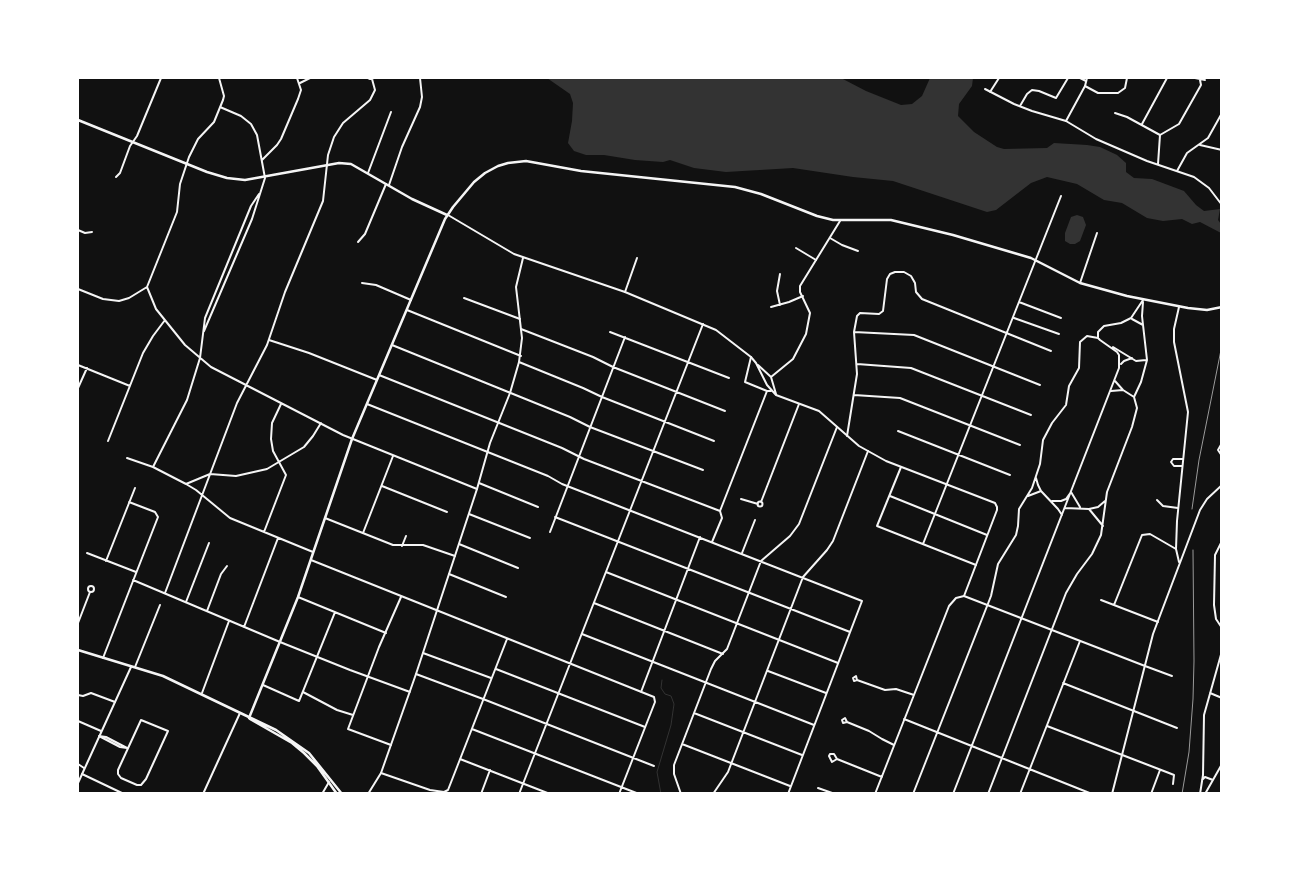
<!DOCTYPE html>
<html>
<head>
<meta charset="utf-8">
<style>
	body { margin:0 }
	#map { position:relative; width:1299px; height:871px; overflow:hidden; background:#111; font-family:Lato,sans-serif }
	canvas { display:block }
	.frame { position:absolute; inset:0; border:79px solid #fff; pointer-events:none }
</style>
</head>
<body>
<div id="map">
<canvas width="1299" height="871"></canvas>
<div class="frame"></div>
</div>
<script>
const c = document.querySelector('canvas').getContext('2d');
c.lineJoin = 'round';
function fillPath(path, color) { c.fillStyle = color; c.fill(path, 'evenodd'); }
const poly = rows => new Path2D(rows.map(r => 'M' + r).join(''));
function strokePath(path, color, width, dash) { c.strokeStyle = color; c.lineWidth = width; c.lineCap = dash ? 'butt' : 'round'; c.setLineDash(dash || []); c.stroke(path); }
fillPath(poly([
	[547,78,841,78,866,91,901,105,912,104,922,96,930,78,973,78,972,86,959,104,958,116,974,132,997,147,1004,149,1047,148,1054,143,1087,145,1100,147,1117,155,1126,163,1126,172,1134,178,1152,179,1184,191,1196,205,1204,211,1220,209,1218,220,1221,224,1221,233,1200,222,1192,224,1182,219,1163,221,1147,218,1122,203,1104,200,1077,184,1047,177,1031,183,996,210,987,212,893,181,853,177,793,168,726,172,694,168,670,160,663,162,635,160,604,155,586,155,574,151,568,143,572,121,573,103,570,94],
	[1077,215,1083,217,1086,225,1080,241,1075,244,1070,244,1065,241,1065,233,1071,217]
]), '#333');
strokePath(poly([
	[661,794,657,772,671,725,674,704,671,696,665,694,661,688,662,680]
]), '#333', 1);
strokePath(poly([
	[219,78,224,96,223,100,214,122,198,139,189,157,180,184,177,212,147,287,156,309,185,345,211,367,343,435,477,489],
	[368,78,370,79,374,78],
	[1080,78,1086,81],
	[1195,78,1205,80],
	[300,83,310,78],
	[1085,86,1098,93,1118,93,1125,88,1127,78],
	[985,89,1014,104,1032,111,1066,121],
	[990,92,999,78],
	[1020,106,1027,94,1032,90,1039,91,1056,98,1068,78],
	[1115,113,1127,117,1160,135],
	[1142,124,1167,78],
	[1160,135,1179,124,1201,85,1200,80],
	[1200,145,1222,150],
	[262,160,277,145,281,139,298,99,301,90,297,78],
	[1158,164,1160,135],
	[1177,171,1187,153,1208,138,1222,113],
	[368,173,391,112],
	[116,177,120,173,130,146,137,136,161,78],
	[389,185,402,147,420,107,422,97,420,78],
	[78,230,85,233,92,232],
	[830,238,842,245,858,251],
	[358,242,365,234,386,184],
	[796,248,816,260],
	[780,274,777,291,780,305],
	[362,283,376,285,411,300],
	[1080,283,1097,233],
	[78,289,103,299,119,301,129,298,147,287],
	[625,292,637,258],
	[464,298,520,319],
	[1019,302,1061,318],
	[771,307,789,302,803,296],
	[407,310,521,356],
	[1014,318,1059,334],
	[1132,319,1143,325],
	[521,329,593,357,613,367,725,411],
	[204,331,252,219,265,178,257,135,251,124,241,116,220,107],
	[610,332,729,378],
	[854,332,914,335,1040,385],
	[269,340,309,353,377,380],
	[392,345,570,417,590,427,703,470],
	[1113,347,1136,361,1146,360],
	[751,357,745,382,767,391,771,391],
	[519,362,583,388,602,397,714,441],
	[857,364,911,368,1031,415],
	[1121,364,1124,361,1132,358],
	[78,365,130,386],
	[379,375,562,448,584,459,720,511],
	[78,388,87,368],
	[1111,391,1123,390],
	[854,395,900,398,1020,445],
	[1134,397,1141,382,1147,360,1142,316,1143,302],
	[367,404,548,476,562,484,862,601,788,794],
	[898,431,1010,475],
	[847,436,857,374,854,332,857,316,860,313,879,314,883,311,887,279,890,274,895,272,904,272,911,276,915,283,916,292,922,299,1051,351],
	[108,441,143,353,153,336,165,320],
	[1222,443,1218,450,1222,456],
	[127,458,153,467,186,484,196,490,230,518,313,552],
	[1182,466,1174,466,1171,462,1173,459,1183,459],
	[153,467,187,400,200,358,205,318,251,206,259,194],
	[901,467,877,526,976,565],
	[1036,478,1038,485,1041,491],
	[479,483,538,507],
	[186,484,210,474,236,476,267,469,304,447,313,436,321,423],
	[382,486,447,512],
	[890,496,987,535],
	[1028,496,1041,491,1058,509,1062,515],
	[741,499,758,504],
	[1157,500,1163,506,1178,508],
	[1052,501,1061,501,1066,499,1071,492,1080,507],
	'757.5 504a2.5 2.5 0 1 1 5 0a2.5 2.5 0 1 1-5 0Z',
	[761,502,799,404],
	[1065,508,1089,509,1103,526],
	[1089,509,1098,507,1105,501],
	[720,511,767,391],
	[469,514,530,538],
	[555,517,850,632],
	[325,518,393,545,423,545,455,556],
	[264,532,286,475,273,451,271,439,272,423,281,404],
	[550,532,625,337],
	[363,533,393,456],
	[1222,541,1215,555,1214,605,1216,619,1222,628],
	[712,542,722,518,720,511],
	[459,544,518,568],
	[923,544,1061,196],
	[402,546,406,536],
	[87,553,136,572],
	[742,553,755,520],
	[311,560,654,697,655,702,619,794],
	[106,561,135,488],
	[606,572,838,663],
	[449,574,506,597],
	[133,580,280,642],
	'88 589a3 3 0 1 1 6 0a3 3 0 1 1-6 0Z',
	[165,593,237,403,267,345,285,292,323,201,328,155,334,137,343,123,370,100,375,90,372,79],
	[298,597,386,633],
	[1101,600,1158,622],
	[186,602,209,543],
	[594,603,723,654],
	[1114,605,1142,535,1150,534,1176,549],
	[207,611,221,574,227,566],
	[78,623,90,592],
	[244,627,278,538],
	[582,634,814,725],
	[423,653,491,678],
	[103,658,158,517,155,512,129,502],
	[1145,666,1172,676],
	[135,667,160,605],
	[496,669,645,727],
	[768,671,826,693],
	[416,674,483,699,654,766],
	[857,680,854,681,853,678,856,676,857,680,885,690,896,689,914,695],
	[1063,683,1177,728],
	[263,685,299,701,335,612],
	[303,692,337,710,353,715],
	[641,692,700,537],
	[202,693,229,621],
	[1210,693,1222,698],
	[78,695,83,696,91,693,115,702],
	[694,713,802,755],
	[904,719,1092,794],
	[141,720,168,731,146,779,141,785,137,785,121,778,118,774,118,770,141,720],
	[78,721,101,731],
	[847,722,843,723,842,720,845,718,847,722,869,731,882,739,894,745],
	[1047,726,1169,773,1174,775,1173,784],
	[472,729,639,794],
	[99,736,106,737,127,748,120,747,99,736],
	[682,744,790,786],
	[391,745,348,729,379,647,401,597],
	[460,759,550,794],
	[837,759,832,762,829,756,830,754,834,754,837,759,882,777],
	[78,764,84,768],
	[381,773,430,790,444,792,448,790,507,639],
	[82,774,124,794],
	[1202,780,1205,777,1213,780],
	[818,788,835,794],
	[481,794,490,770],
	[519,794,703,324],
	[681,794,674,774,674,765,711,669,715,661,727,649,761,561,790,536,799,524,837,427],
	[713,794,728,772,803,577,827,550,833,541,868,451],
	[875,794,949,606,956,598,964,596],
	[913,794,991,596,998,564,1016,535,1018,526,1019,509,1032,488,1040,464,1043,440,1052,423,1066,405,1069,386,1079,368,1080,342,1087,336,1098,338],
	[953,794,1119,368,1119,355,1117,352,1100,340,1098,338,1098,332,1104,326,1121,323,1131,318,1143,300],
	[988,794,1066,593,1077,574,1092,554,1101,535,1107,492,1132,427,1137,408,1134,397,1123,390,1115,381],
	[1020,794,1080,641],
	[1151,794,1160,770],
	[1200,794,1203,775,1204,715,1222,651],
	[1205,794,1222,764]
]), '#f5f5f5', 2);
strokePath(poly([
	[1087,78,1085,86,1066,121,1096,139,1147,161,1194,177,1209,188,1222,205],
	[448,215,514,254,625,292,716,330,751,357,756,363,767,385,776,395,819,411,859,446,886,461,995,503,997,507,997,510,964,596,1145,666],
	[1179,307,1174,329,1174,342,1188,412,1177,521,1176,549,1179,562],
	[758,365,771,377],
	[771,377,793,359,806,334,810,313,800,292,800,286,840,221],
	[771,377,776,394],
	[280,642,350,670,410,692],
	[78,783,131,667],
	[203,794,240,713],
	[322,794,329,782],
	[368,794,381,773,416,674,477,489,490,443,510,393,519,362,522,338,516,287,523,258],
	[1112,794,1153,634,1200,510,1207,499,1222,485]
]), '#f5f5f5', 2);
strokePath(poly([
	[78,120,207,172,227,178,245,180,339,163,351,164,412,199,447,215],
	[249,718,298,597,352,439,445,219,453,207,474,182,485,173,498,166,508,163,526,161,581,171,735,187,761,194,817,216,833,220,891,220,953,235,1031,258,1080,283,1127,296,1188,308,1207,310,1222,307]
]), '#f5f5f5', 2.5);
strokePath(poly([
	[78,650,163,676,276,730,309,753,342,794],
	[250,719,292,743,304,753,317,766,337,794]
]), '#f5f5f5', 2.5);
strokePath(poly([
	[1192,509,1199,460,1222,345],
	[1182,794,1189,752,1193,699,1194,661,1193,550]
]), '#9a9a9a', 1);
</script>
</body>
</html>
